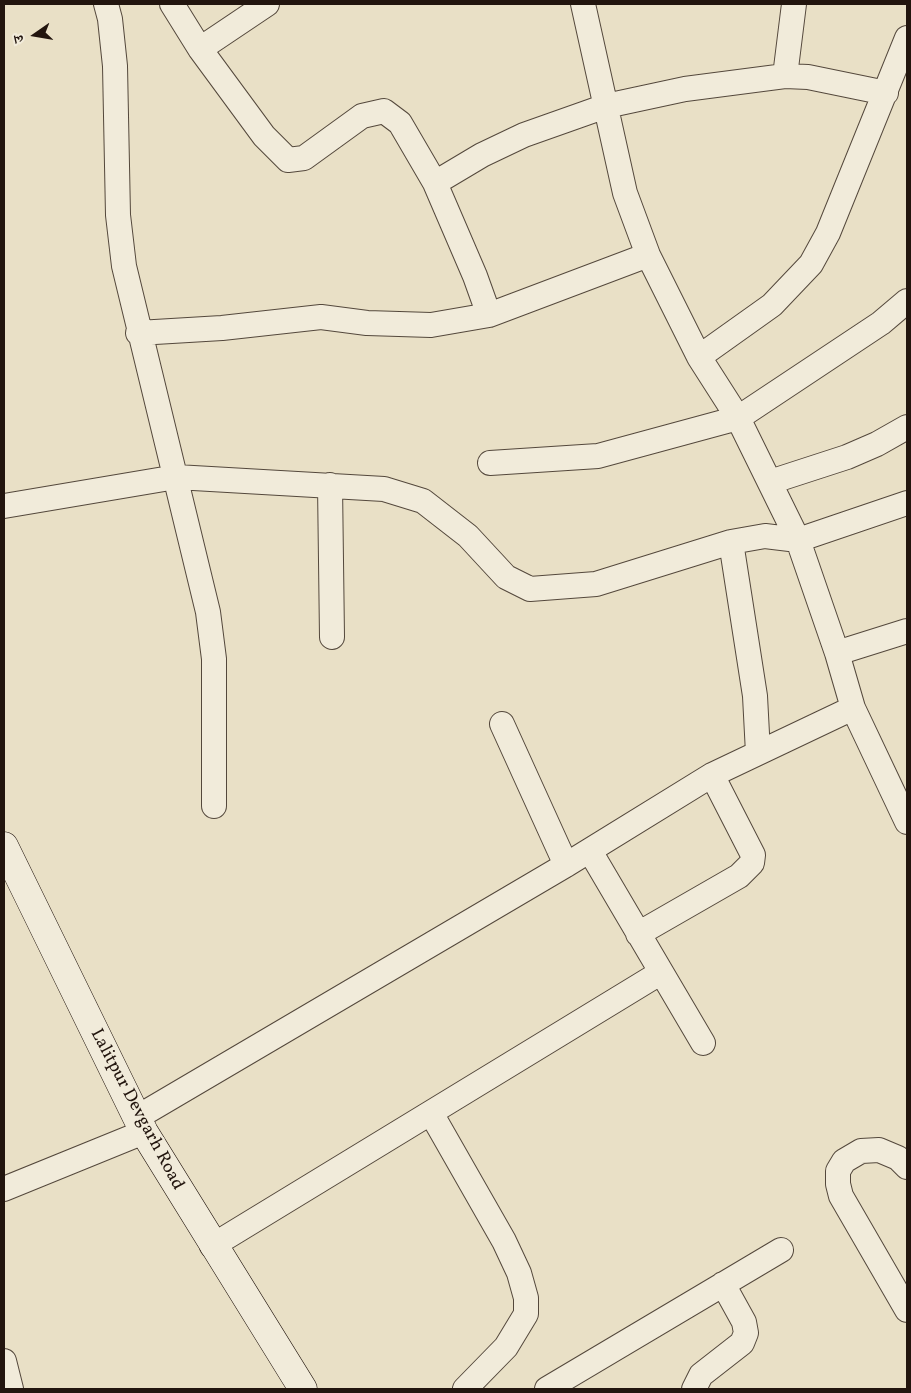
<!DOCTYPE html>
<html>
<head>
<meta charset="utf-8">
<style>
	body { margin:0 }
	#map { position:relative; width:911px; height:1393px; overflow:hidden; background:#e9e0c6; font-family:Vollkorn,"Noto Serif Devanagari",serif }
	canvas { display:block }
	.frame { position:absolute; inset:0; border:5px solid #22150e; pointer-events:none }
	.north { position:absolute; left:10px; top:10px; width:50px; height:50px; -webkit-text-stroke:4px #f1ebda; paint-order:stroke; rotate:257deg; font-size:14px; font-weight:700; line-height:20px; text-align:center; color:#22150e }
	.north::after { content:''; display:block; margin:auto; width:18px; height:22px; background:#22150e; clip-path:polygon(50% 0,100% 100%,50% 72%,0 100%) }
</style>
</head>
<body>
<div id="map">
<canvas width="911" height="1393"></canvas>
<div class="frame"></div>
<div class="north">उ</div>
</div>
<script>
const c = document.querySelector('canvas').getContext('2d');
c.lineJoin = 'round';
const poly = rows => new Path2D(rows.map(r => 'M' + r).join(''));
function strokePath(path, color, width, dash) { c.strokeStyle = color; c.lineWidth = width; c.lineCap = dash ? 'butt' : 'round'; c.setLineDash(dash || []); c.stroke(path); }
function write(font, color, halo, rows, align = 'center') {
  c.font = font + ' Vollkorn,serif'; c.lineWidth = 4; c.setLineDash([]); c.textBaseline = 'middle'; c.strokeStyle = halo; c.fillStyle = color; for (const [text, x, y, turn = 0] of rows) {
    c.save(); c.translate(x, y); c.rotate((+turn || 0) * Math.PI / 180); c.textAlign = isNaN(turn) ? turn : align; if (halo) c.strokeText(text, 0, 0); c.fillText(text, 0, 0); c.restore();
  }
}
const minor = poly([
	[106,4,110,19,115,66,118,215,124,266,208,612,214,659,214,806],
	[172,4,200,49,264,136,288,160,304,158,362,116,384,111,400,123,435,183,475,276,489,315],
	[583,4,625,193,648,255,699,357,738,418,798,540,837,653,853,708,907,822],
	[200,49,267,4],
	[785,76,794,4],
	[435,183,482,155,524,135,606,106,685,89,785,76,808,77,886,93],
	[138,333,222,328,321,317,367,323,431,325,489,315,648,255],
	[699,357,772,305,811,264,828,233,907,38],
	[490,463,598,456,738,418,881,323,907,301],
	[770,482,847,457,877,444,907,427],
	[330,485,332,637],
	[4,506,176,477,384,489,423,501,468,536,506,577,530,589,596,584,731,542,765,536,798,540,907,503],
	[731,542,755,696,758,753],
	[837,653,907,631],
	[502,724,566,865],
	[590,851,703,1043],
	[638,934,739,876,752,863,753,855,712,775],
	[431,1113,504,1241,519,1273,526,1298,526,1314,506,1347,465,1389],
	[136,1118,566,865,712,775,853,708],
	[907,1167,898,1158,879,1150,861,1151,844,1161,838,1171,838,1184,841,1196,907,1310],
	[4,1189,144,1132],
	[212,1246,660,973],
	[4,1361,11,1389],
	[547,1389,781,1250],
	[694,1389,701,1375,742,1343,746,1333,744,1322,723,1284]
]);
const secondary = poly([
	[4,846,144,1132,303,1389]
]);
strokePath(minor, '#54483c', 26);
strokePath(secondary, '#22150e', 29);
strokePath(minor, '#f1ebda', 24);
strokePath(secondary, '#f1ebda', 28);
write('18px', '#22150e', '#f1ebda', [
	["Lalitpur Devgarh Road",136,1110,62]
]);
</script>
</body>
</html>
